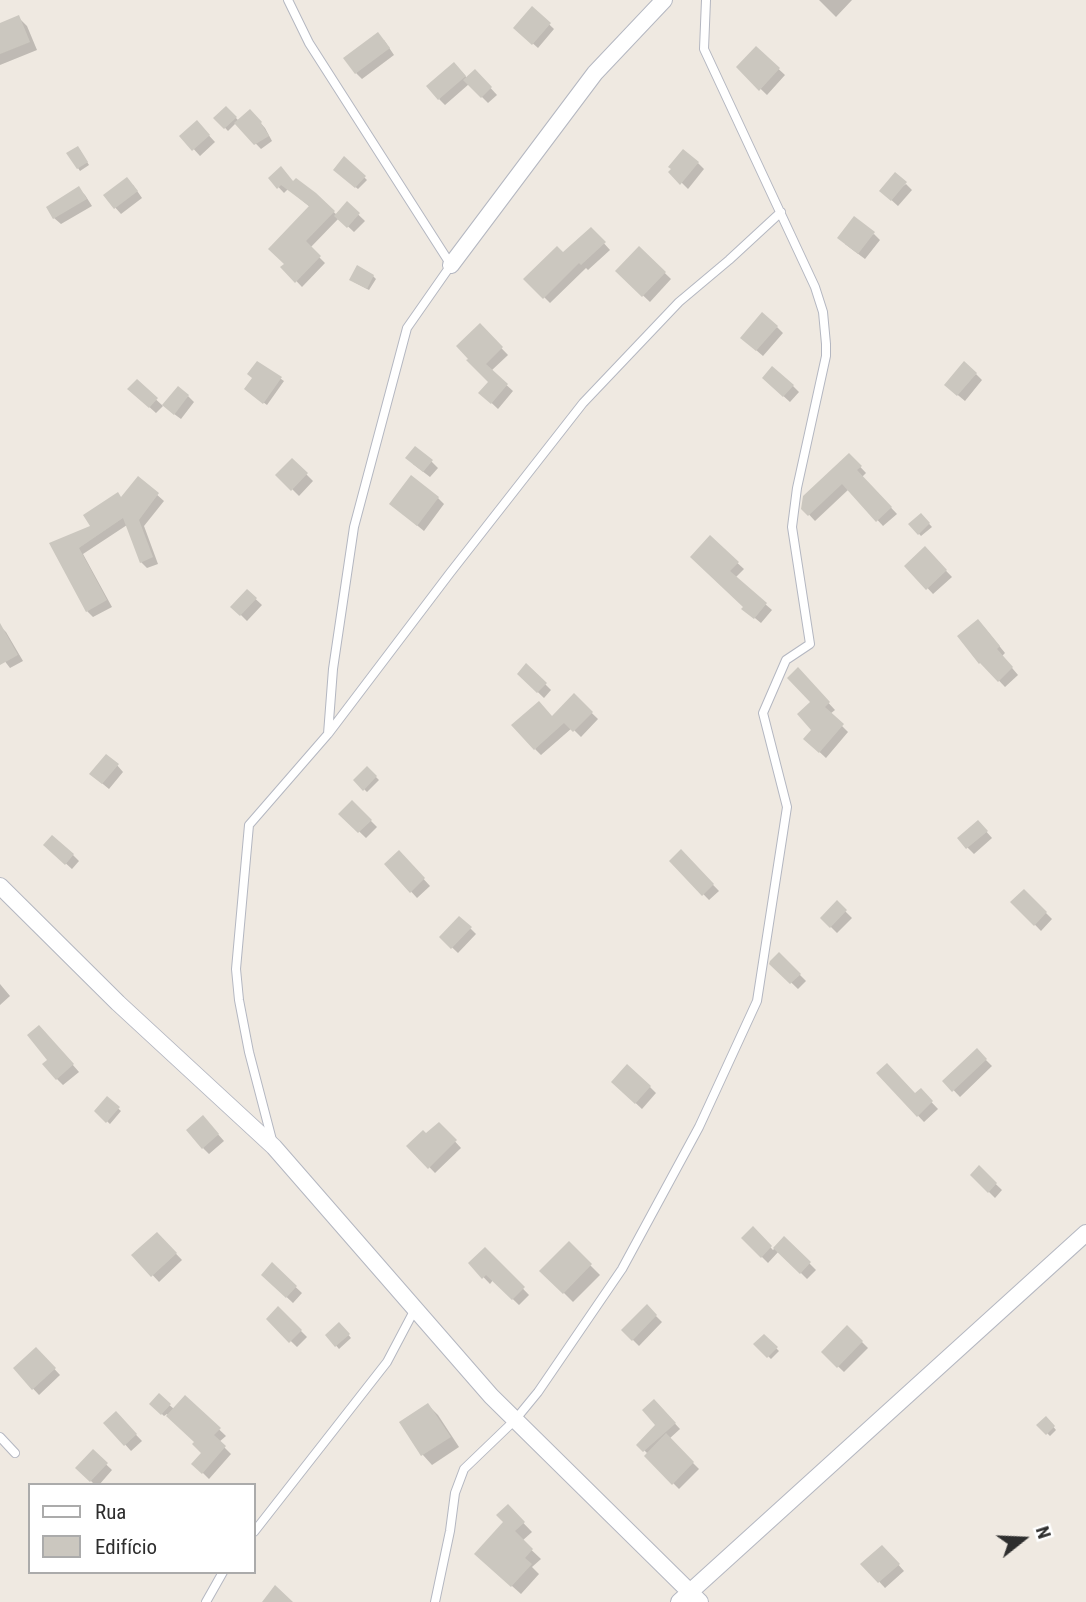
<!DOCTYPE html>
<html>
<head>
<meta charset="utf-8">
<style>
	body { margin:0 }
	#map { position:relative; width:1086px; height:1602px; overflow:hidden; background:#efe9e1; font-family:"Roboto Condensed",sans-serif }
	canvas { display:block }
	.legend { position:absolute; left:28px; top:1483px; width:228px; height:91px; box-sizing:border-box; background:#fff; border:2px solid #ababab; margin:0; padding:9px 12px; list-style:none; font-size:21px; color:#2e2e2e }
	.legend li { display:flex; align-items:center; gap:14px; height:35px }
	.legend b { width:35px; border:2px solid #ababab }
	.north { position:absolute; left:988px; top:1504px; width:70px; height:70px; -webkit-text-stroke:5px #fff; paint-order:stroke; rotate:72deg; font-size:19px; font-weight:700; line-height:28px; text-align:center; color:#2e2e2e }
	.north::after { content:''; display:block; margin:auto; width:24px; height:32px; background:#2e2e2e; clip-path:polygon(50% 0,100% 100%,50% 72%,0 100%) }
</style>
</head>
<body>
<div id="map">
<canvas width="1086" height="1602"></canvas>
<ul class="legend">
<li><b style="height:9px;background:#fff"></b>Rua</li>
<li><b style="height:19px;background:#cbc7bf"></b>Edifício</li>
</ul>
<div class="north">N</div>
</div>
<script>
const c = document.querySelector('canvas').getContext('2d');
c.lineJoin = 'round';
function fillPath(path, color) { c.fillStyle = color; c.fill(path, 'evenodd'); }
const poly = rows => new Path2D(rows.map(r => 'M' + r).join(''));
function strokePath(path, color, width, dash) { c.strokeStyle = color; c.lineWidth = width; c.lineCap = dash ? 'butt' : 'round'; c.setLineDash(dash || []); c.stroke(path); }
fillPath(poly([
	[819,0,852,0,836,17],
	[532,8,554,29,538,48,520,32],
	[18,17,27,26,37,50,0,65,0,25],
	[384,40,394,55,362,79,356,73],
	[756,48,785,75,767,95,738,67],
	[460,70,467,78,475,71,497,95,488,103,469,84,445,105,439,99],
	[226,108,239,121,250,111,265,128,272,141,261,149,236,123,228,131,216,118],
	[203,129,215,142,200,156,182,136],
	[80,150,89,165,80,171,78,168],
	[345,159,367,180,358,189,335,170],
	[698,163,704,169,688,189,671,172],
	[270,178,294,183,315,195,337,215,347,204,365,221,354,232,339,218,310,248,325,263,302,287,283,267,310,207,288,189,284,193],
	[906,184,912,190,898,206,888,197],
	[133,185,142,198,121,214,105,196],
	[79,189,85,195,92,206,61,224,54,218,48,207],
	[591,229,610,250,588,270,586,268,550,303,526,279,563,255],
	[874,234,880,240,865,259,845,244],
	[639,248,671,279,650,302,617,271],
	[373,276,376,279,369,290,354,282],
	[480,326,508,355,491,371,513,391,498,409,481,393,490,382,469,360],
	[777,327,783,333,763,356,749,344],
	[258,363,284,381,267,405,248,391,254,378],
	[976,374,982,380,965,401,953,391],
	[137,382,163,406,156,413,136,395],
	[770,384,793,386,799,392,790,402],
	[188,396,194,402,181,419,170,411],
	[849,455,866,473,862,477,897,514,883,526,849,489,815,521,803,508],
	[292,460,313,481,299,496,278,475],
	[431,461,438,468,430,477,413,464],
	[138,478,164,501,144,526,158,564,147,568,141,562,127,525,83,554,112,607,93,617,87,611,51,544,93,527,122,499],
	[438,498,444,504,424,531,391,504],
	[921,515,932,527,921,536,910,524],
	[710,538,744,569,735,578,772,610,761,623,750,614],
	[925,549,952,577,933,594,907,566],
	[247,591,262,605,247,621,233,607],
	[0,626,6,632,23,661,10,668,0,655],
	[984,627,1005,653,1002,656,1018,675,1005,687,987,668],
	[527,666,551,690,544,698,519,674],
	[798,670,835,710,830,714,848,732,826,758,812,745,813,730,812,702],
	[574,696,598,719,581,737,572,728,541,755,535,749,552,718],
	[117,765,123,772,109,789,98,780],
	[367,768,379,780,367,792,355,780],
	[352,802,377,827,366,838,341,814],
	[984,829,992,838,974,854,959,839],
	[52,851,73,855,79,861,72,869],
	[399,852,430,886,417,898,386,864],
	[681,852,719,891,709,900,671,861],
	[1024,891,1052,919,1041,931,1013,902],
	[837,903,852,918,837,933,822,918],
	[460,918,476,934,458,953,441,937],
	[779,954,806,981,798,989,771,963],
	[0,984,10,996,0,1005],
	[45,1033,79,1072,63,1085,57,1079,50,1060],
	[977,1051,992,1066,960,1097,945,1081],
	[878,1073,915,1096,921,1091,938,1109,924,1122],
	[613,1082,650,1087,656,1093,642,1109],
	[107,1099,121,1111,110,1124,96,1111],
	[209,1124,224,1141,209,1154,203,1148],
	[439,1124,461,1148,435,1173,409,1146,426,1136],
	[979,1168,1002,1190,995,1198,972,1175],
	[753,1229,773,1250,784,1238,816,1270,807,1279,779,1251,768,1263,743,1238],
	[157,1234,182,1260,159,1282,134,1255],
	[569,1244,600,1275,573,1302,542,1271],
	[485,1249,529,1295,519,1305,493,1280,490,1284,470,1263],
	[272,1265,302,1293,293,1303,263,1275],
	[647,1307,662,1322,639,1346,623,1330],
	[278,1308,307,1337,297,1347,268,1319],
	[339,1324,351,1338,339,1349,327,1335],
	[847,1327,868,1348,844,1372,823,1352],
	[764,1336,779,1351,771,1359,756,1344],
	[36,1349,60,1375,39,1395,15,1369],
	[159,1396,174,1409,185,1397,226,1436,219,1442,231,1454,209,1479,194,1464,203,1453,196,1442,167,1414,164,1416,152,1404],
	[654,1401,680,1429,669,1439,699,1469,679,1489,646,1456,648,1454,639,1445,658,1425],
	[428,1405,438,1415,459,1447,432,1465,423,1455,401,1423],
	[116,1414,142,1441,131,1451,106,1423],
	[1046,1418,1056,1430,1050,1436,1039,1425],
	[93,1452,112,1470,99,1485,95,1485,78,1468],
	[508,1507,532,1532,522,1541,541,1559,532,1567,539,1574,521,1594,485,1562,505,1522],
	[888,1553,904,1571,885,1588,863,1564]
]), '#0003');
fillPath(poly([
	[532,6,551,23,532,45,513,28],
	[19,15,30,42,0,54,0,23],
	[378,32,390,48,355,74,343,58],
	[756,46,780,68,759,91,736,67],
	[454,62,466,76,438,100,426,86],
	[475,69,492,87,481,98,463,80],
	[226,106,237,117,224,129,213,118],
	[250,109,262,122,261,123,269,136,254,145,234,123],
	[197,120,210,135,192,151,179,136],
	[78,146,88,162,77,169,66,153],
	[683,149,699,162,680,185,668,172,671,169,668,167],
	[344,156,366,176,355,188,333,170],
	[281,166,293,181,296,178,316,193,335,211,306,241,321,256,295,283,280,267,284,264,268,249,309,206,281,185,277,189,268,178],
	[895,172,907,182,891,201,879,191],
	[127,177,138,191,114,209,103,195],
	[79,186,87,199,53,219,46,207],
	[347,201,360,213,347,228,334,216],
	[854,216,875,232,858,254,837,238],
	[591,227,606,242,581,265,579,263,543,299,523,279,557,246,563,252],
	[639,246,666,272,642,297,615,271],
	[357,265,374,275,367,289,349,280],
	[762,312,778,326,756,351,740,338],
	[480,323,503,347,486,364,508,384,491,404,478,393,488,382,466,360,468,359,456,346],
	[257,361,282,377,263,404,244,389,252,378,247,374],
	[964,361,977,373,957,396,944,385],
	[772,366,794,385,783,397,762,378],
	[137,379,158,398,149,408,127,389],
	[178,386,189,395,174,415,162,405],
	[415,446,433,460,423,472,405,458],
	[849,453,862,466,857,470,892,507,876,522,842,484,808,516,801,509,803,496],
	[292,458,308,473,291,491,275,475],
	[411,475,439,497,417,526,389,504],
	[138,476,159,493,139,520,153,557,140,563,123,518,79,548,107,600,86,612,49,543,90,526,83,515,118,492,121,497],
	[921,513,930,523,918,535,908,524],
	[710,535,739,562,730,571,767,603,754,619,741,609,743,607,690,557],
	[925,546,947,570,926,590,904,566],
	[247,589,257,598,240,616,230,607],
	[978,619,1000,646,997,649,1013,667,998,682,980,663,979,664,957,636],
	[0,623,18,655,0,665],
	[526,663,547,683,537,693,517,674],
	[798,667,830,702,825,707,844,724,819,753,803,739,811,730,797,714,810,702,787,678],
	[574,693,593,712,573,732,564,723,534,750,511,725,539,701,552,716],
	[106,754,119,764,102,784,89,774],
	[367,766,377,776,363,791,353,780],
	[352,800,372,820,358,833,338,814],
	[978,820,988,831,966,849,957,838],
	[52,835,74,854,65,865,43,845],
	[681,849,714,884,702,896,669,861],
	[399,850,425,878,410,893,384,864],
	[1024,889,1047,912,1034,926,1010,902],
	[837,900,847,910,830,928,820,918],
	[459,916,472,927,451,949,439,937],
	[779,952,801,974,790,984,769,964,770,961],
	[39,1025,74,1064,56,1080,42,1064,47,1060,27,1035],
	[977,1048,987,1059,952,1092,942,1081],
	[887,1063,915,1093,921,1088,933,1101,917,1117,876,1073],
	[627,1064,651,1086,635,1104,611,1082],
	[107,1096,120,1107,106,1123,94,1111],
	[203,1115,219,1134,202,1149,186,1130],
	[439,1122,457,1140,428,1169,406,1146,423,1130,426,1133],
	[979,1165,997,1183,988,1193,970,1175],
	[753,1226,772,1246,761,1258,741,1238],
	[157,1232,177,1253,151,1277,131,1255],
	[784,1236,811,1262,800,1274,773,1248],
	[569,1241,592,1264,563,1294,539,1271],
	[485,1247,525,1287,512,1300,486,1275,482,1279,468,1263],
	[272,1262,297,1286,286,1298,261,1275],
	[647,1304,657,1315,632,1341,621,1330],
	[278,1306,302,1330,289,1343,266,1319],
	[339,1322,350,1334,335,1347,325,1335],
	[847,1325,863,1341,837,1368,821,1352],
	[764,1334,778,1347,767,1358,753,1344],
	[36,1347,56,1368,32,1390,13,1368],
	[159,1393,171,1404,161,1415,149,1404],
	[185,1395,221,1428,214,1435,226,1446,202,1474,191,1464,201,1453,192,1444,194,1442,166,1416],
	[654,1399,676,1423,643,1452,636,1445,655,1425,642,1410],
	[428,1403,451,1437,421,1456,399,1422],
	[116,1411,137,1434,124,1446,103,1423],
	[1046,1416,1055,1426,1046,1435,1036,1425],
	[666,1433,694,1462,672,1485,644,1456],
	[93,1449,108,1463,90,1482,75,1468],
	[508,1504,525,1522,515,1531,533,1549,525,1558,532,1564,511,1587,474,1554,503,1522,496,1515],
	[882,1545,900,1564,878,1583,860,1564],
	[275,1585,293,1602,262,1602]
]), '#cbc7bf');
const lane = poly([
	[328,734,450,573,583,403,679,302,729,260,781,212],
	[272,1140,249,1052,239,1000,236,969,249,825,328,734,333,669,354,527,407,328,451,265,309,43,288,0],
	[0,1437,15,1453],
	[254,1532,387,1362,415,1309],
	[206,1602,223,1572],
	[435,1602,450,1531,455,1493,464,1469,515,1420,538,1392,622,1269,699,1127,757,1001,787,807,763,713,786,660,810,644,792,527,797,488,826,356,826,344,823,312,815,287,704,49,706,0]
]);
const street = poly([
	[451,265,595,73,664,0],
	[0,886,118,1003,274,1147,491,1396,700,1602],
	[679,1602,1086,1233]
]);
strokePath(lane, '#b4b7c1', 10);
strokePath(street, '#b4b7c1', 18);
strokePath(lane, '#fff', 8);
strokePath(street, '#fff', 16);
</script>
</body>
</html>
